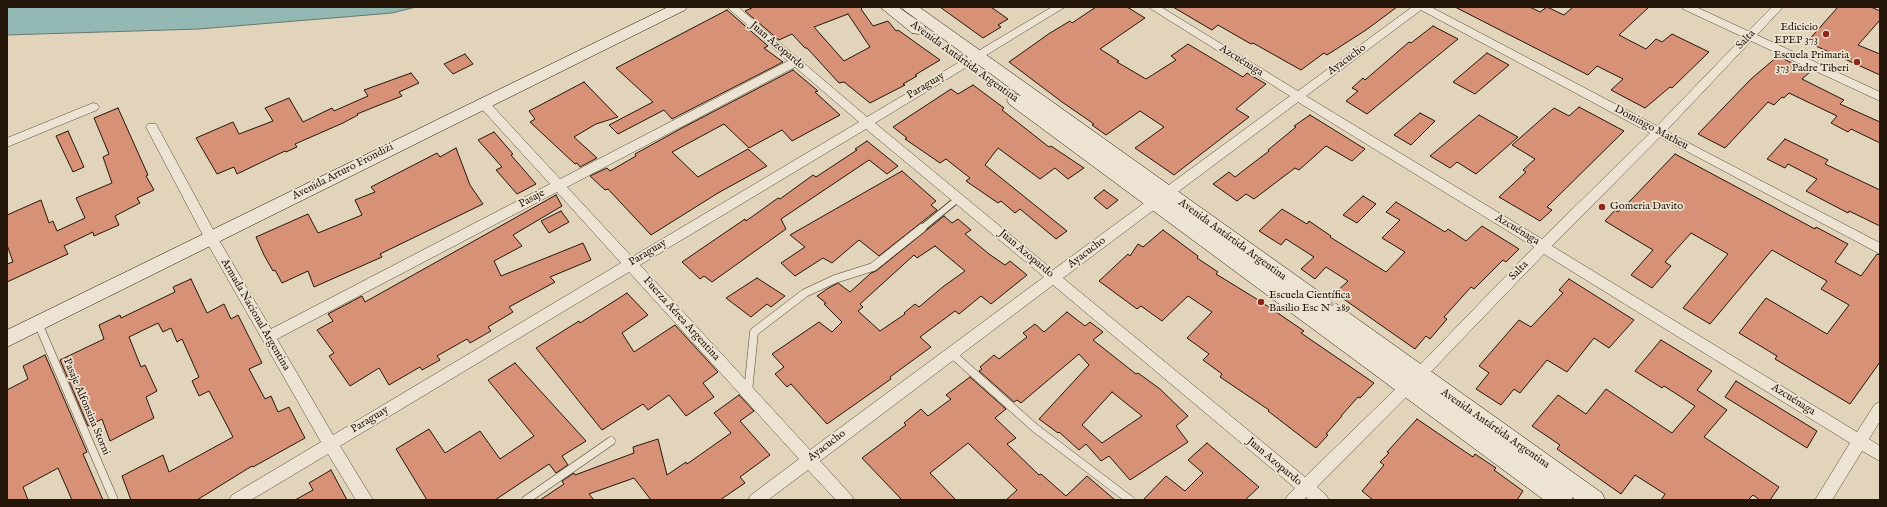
<!DOCTYPE html>
<html>
<head>
<meta charset="utf-8">
<style>
	body { margin:0 }
	#map { position:relative; width:1887px; height:507px; overflow:hidden; background:#e1d4ba; font-family:"IM FELL English",serif }
	canvas { display:block }
	.frame { position:absolute; inset:0; border:8px solid #25160a; pointer-events:none }
</style>
</head>
<body>
<div id="map">
<canvas width="1887" height="507"></canvas>
<div class="frame"></div>
</div>
<script>
const c = document.querySelector('canvas').getContext('2d');
c.lineJoin = 'round';
function fillPath(path, color) { c.fillStyle = color; c.fill(path, 'evenodd'); }
const poly = rows => new Path2D(rows.map(r => 'M' + r).join(''));
function strokePath(path, color, width, dash) { c.strokeStyle = color; c.lineWidth = width; c.lineCap = dash ? 'butt' : 'round'; c.setLineDash(dash || []); c.stroke(path); }
function write(font, color, halo, rows, align = 'center') {
  c.font = font + ' "IM FELL English",serif'; c.lineWidth = 3.5; c.setLineDash([]); c.textBaseline = 'middle'; c.strokeStyle = halo; c.fillStyle = color; for (const [text, x, y, turn = 0] of rows) {
    c.save(); c.translate(x, y); c.rotate((+turn || 0) * Math.PI / 180); c.textAlign = isNaN(turn) ? turn : align; if (halo) c.strokeText(text, 0, 0); c.fillText(text, 0, 0); c.restore();
  }
}
const water = poly([
	[7,7,416,7,392,13,199,29,7,35,7,7]
]);
fillPath(water, '#94b8b3');
strokePath(water, '#68776f', 1);
const building = poly([
	[754,7,863,7,861,9,873,26,888,21,896,31,898,30,940,60,915,75,917,76,903,84,905,85,870,103,844,82,839,83,807,48,805,48,792,34,779,40,745,11,754,7],
	[848,14,870,47,844,61,814,27,848,14],
	[940,7,991,7,1008,19,998,25,1001,27,983,38,940,7],
	[1096,7,1127,7,1145,18,1100,49,1119,61,1117,62,1146,79,1176,60,1171,56,1188,44,1243,77,1247,73,1266,84,1236,109,1249,117,1174,175,1135,148,1164,127,1140,111,1106,135,1092,125,1094,124,1062,102,1009,62,1050,33,1070,21,1072,23,1096,7],
	[1173,7,1397,7,1366,30,1327,55,1324,53,1301,70,1253,43,1251,44,1218,25,1212,30,1173,7],
	[1455,7,1530,7,1540,12,1547,7,1564,15,1573,7,1649,7,1619,35,1646,49,1656,39,1662,42,1672,34,1709,52,1672,88,1670,87,1645,108,1611,90,1623,79,1597,66,1588,75,1455,7],
	[1838,7,1871,7,1880,11,1880,20,1858,45,1880,54,1880,75,1807,42,1838,7],
	[727,10,768,46,764,48,783,62,672,119,664,110,618,134,609,125,653,102,616,68,727,10],
	[1433,26,1458,39,1367,114,1346,101,1358,91,1352,88,1363,78,1365,80,1409,42,1411,43,1433,26],
	[1487,53,1509,65,1475,94,1453,82,1487,53],
	[465,54,473,64,453,74,444,64,465,54],
	[1778,56,1810,72,1802,79,1844,100,1840,104,1880,122,1880,143,1851,129,1848,132,1831,123,1837,116,1789,93,1784,98,1782,97,1774,105,1768,102,1725,148,1698,134,1751,79,1778,56],
	[793,70,818,91,815,92,840,115,792,141,782,130,749,148,724,124,672,152,698,177,748,149,767,166,718,193,651,235,608,189,605,190,590,176,607,168,610,171,636,156,635,154,682,128,793,70],
	[411,73,419,83,399,92,402,96,357,114,358,115,343,123,295,144,297,147,286,152,285,151,237,174,234,167,217,174,196,138,233,122,239,134,273,121,265,108,289,98,303,122,332,108,334,111,368,96,364,90,411,73],
	[584,82,618,117,596,124,574,137,597,158,580,167,577,163,575,164,530,122,535,119,529,111,584,82],
	[973,85,1004,108,1002,110,1049,147,1051,146,1084,168,1068,179,1055,168,1040,179,998,148,985,165,1067,231,1056,239,1020,209,1015,213,1001,201,998,203,966,181,970,178,946,159,940,163,905,139,907,138,893,127,951,89,958,94,973,85],
	[1579,107,1624,131,1547,207,1552,210,1540,221,1499,197,1526,172,1523,170,1535,159,1512,145,1554,108,1569,116,1579,107],
	[118,108,148,175,146,176,154,190,137,198,140,203,115,216,119,225,94,236,93,232,64,246,68,254,7,282,7,264,13,262,7,245,7,215,41,200,49,223,53,221,57,231,85,218,76,198,112,183,103,157,109,154,94,118,118,108],
	[1420,113,1435,121,1411,145,1394,135,1420,113],
	[1310,115,1365,149,1352,161,1326,146,1299,170,1295,168,1254,199,1246,194,1237,201,1213,184,1229,172,1235,177,1269,151,1268,150,1296,127,1294,126,1310,115],
	[1479,115,1518,137,1476,174,1457,162,1450,168,1430,156,1479,115],
	[68,131,84,167,73,172,56,136,68,131],
	[494,132,513,154,511,155,536,184,517,194,496,170,502,167,478,140,494,132],
	[1785,139,1828,160,1825,164,1880,190,1880,226,1849,211,1848,213,1806,191,1817,179,1788,164,1785,168,1767,159,1785,139],
	[867,141,898,166,887,174,869,160,781,219,786,229,712,282,704,276,700,279,682,262,745,219,746,221,778,198,780,199,813,175,816,177,857,150,855,149,867,141],
	[456,148,470,185,483,204,380,254,382,257,314,287,308,271,282,283,275,270,273,271,264,255,256,237,308,214,318,233,362,215,355,200,375,192,371,187,437,153,440,157,456,148],
	[1675,154,1815,229,1816,227,1848,244,1835,262,1861,276,1877,254,1880,255,1880,362,1850,404,1775,359,1777,356,1739,333,1766,298,1827,334,1849,305,1821,289,1827,281,1772,250,1710,324,1683,308,1728,254,1691,233,1665,262,1671,266,1652,288,1631,275,1653,250,1605,221,1615,210,1618,212,1631,200,1675,154],
	[902,171,936,201,931,205,937,210,879,256,859,240,832,263,823,258,795,276,781,263,805,247,790,235,902,171],
	[1104,190,1118,200,1107,209,1094,198,1104,190],
	[556,195,562,206,513,235,522,246,494,261,501,276,583,243,591,260,550,277,555,282,509,307,513,312,488,327,491,331,470,343,467,339,437,356,440,360,422,370,420,367,389,385,379,368,350,386,329,356,334,353,317,330,333,321,328,314,362,296,365,302,556,195],
	[1363,196,1376,204,1357,223,1343,215,1363,196],
	[1396,202,1445,232,1448,229,1466,241,1482,226,1519,249,1506,262,1503,260,1474,289,1471,287,1444,317,1447,319,1430,339,1426,336,1415,349,1335,293,1348,281,1326,267,1315,279,1301,269,1314,257,1286,239,1281,245,1259,231,1282,209,1307,224,1309,221,1331,236,1330,237,1386,272,1405,252,1382,238,1400,220,1386,212,1396,202],
	[561,211,569,222,549,233,541,221,561,211],
	[944,216,952,223,958,219,971,230,965,234,989,254,1005,265,1010,261,1027,275,991,304,981,296,959,314,955,311,920,337,931,347,890,377,891,379,827,424,791,384,787,387,775,374,784,367,772,354,819,322,832,332,842,322,824,304,826,303,817,296,827,289,838,283,850,292,871,273,876,271,944,216],
	[935,246,965,271,944,286,919,307,915,304,904,313,905,314,880,331,858,311,863,307,860,304,914,255,917,258,935,246],
	[1163,230,1198,256,1197,258,1218,272,1216,274,1260,301,1304,331,1301,333,1374,383,1360,398,1358,397,1341,416,1342,416,1326,434,1328,435,1316,448,1268,411,1269,410,1220,377,1222,374,1203,360,1209,354,1187,338,1212,312,1188,296,1162,321,1141,306,1137,309,1099,281,1128,254,1130,256,1138,244,1143,247,1163,230],
	[757,278,785,296,771,307,767,304,751,317,726,298,757,278],
	[191,279,207,313,224,304,231,319,238,315,262,363,249,369,265,399,271,396,278,412,289,407,305,438,253,467,252,466,197,500,131,500,122,476,163,455,169,472,233,437,209,391,199,396,192,381,199,377,182,339,177,342,171,328,163,332,158,323,129,337,141,367,145,365,157,391,146,397,154,418,110,441,102,419,88,426,60,360,104,339,99,325,120,315,121,318,175,292,173,287,191,279],
	[1569,279,1634,320,1609,348,1594,338,1567,372,1547,360,1520,393,1514,389,1501,405,1476,389,1489,373,1479,366,1519,320,1531,327,1563,293,1559,290,1569,279],
	[627,293,648,315,622,333,634,352,675,325,718,372,703,383,714,397,686,416,669,395,648,410,643,404,602,430,536,348,579,321,580,323,627,293],
	[1067,312,1085,326,1090,322,1103,332,1093,340,1136,374,1138,373,1160,389,1188,416,1176,426,1188,442,1130,480,1109,456,1101,461,1086,444,1079,450,1059,432,1058,433,1039,419,1089,365,1079,354,1021,403,1017,400,1014,402,979,371,982,369,980,367,994,355,999,359,1027,337,1023,333,1035,324,1044,332,1067,312],
	[1112,392,1142,416,1102,443,1082,425,1112,392],
	[1661,340,1712,371,1697,390,1727,410,1704,437,1779,487,1770,500,1760,500,1753,495,1748,500,1661,500,1665,494,1635,475,1621,494,1557,449,1560,445,1532,426,1558,395,1586,414,1606,389,1672,433,1695,406,1664,386,1662,388,1635,371,1661,340],
	[45,355,87,452,83,454,103,500,72,500,58,468,23,487,28,500,7,500,7,390,28,379,23,366,45,355],
	[515,363,586,441,562,456,568,465,556,473,549,464,495,500,427,500,396,449,429,429,445,453,480,431,500,459,534,436,488,380,515,363],
	[970,377,1006,409,995,418,1016,438,1007,444,1039,475,1041,474,1066,496,1087,476,1115,500,1006,500,1017,490,968,443,930,473,956,500,902,500,862,458,906,425,904,423,921,409,928,416,951,399,946,395,970,377],
	[1736,381,1817,431,1807,448,1725,397,1736,381],
	[739,395,754,411,740,421,770,455,740,477,745,483,720,500,651,500,634,478,589,494,594,500,540,500,564,484,562,481,574,473,575,475,634,453,633,447,658,439,667,475,686,462,687,464,731,433,714,413,739,395],
	[1417,419,1473,457,1475,454,1496,468,1494,470,1523,491,1517,500,1373,500,1362,491,1384,465,1380,462,1389,453,1387,452,1417,419],
	[1207,443,1259,487,1245,500,1143,500,1166,476,1185,491,1203,473,1188,460,1207,443],
	[331,470,347,500,295,500,313,490,309,483,331,470]
]);
fillPath(building, '#d69176');
strokePath(building, '#25160a', 1);
const laneFar1 = poly([
	[921,229,959,198]
]);
const lane = poly([
	[38,323,114,500],
	[951,353,1035,428,1130,500],
	[748,392,754,332,805,293,835,279,873,267,922,228],
	[526,500,611,441]
]);
const street = poly([
	[727,7,738,7,867,117,1052,7,1065,7,875,123,1053,270,1290,96,1148,7,1161,7,1298,91,1412,7,1431,7,1657,126,1743,37,1683,9,1682,7,1696,7,1748,31,1772,7,1783,7,1757,35,1880,92,1880,101,1751,41,1666,131,1880,243,1880,254,1660,137,1552,246,1857,432,1875,404,1880,402,1880,421,1869,439,1880,446,1880,461,1862,451,1832,500,1815,500,1850,443,1544,254,1424,379,1317,487,1326,495,1329,500,1309,500,1306,497,1304,500,1285,500,1288,495,1295,488,1053,285,820,461,851,495,854,500,836,500,808,470,768,500,748,500,751,495,799,459,629,272,340,446,373,500,356,500,328,454,251,500,229,500,232,495,321,442,206,241,146,127,148,124,156,124,216,235,271,329,550,184,479,106,477,103,479,100,487,100,560,179,788,61,727,7],
	[1421,10,1650,133,1542,239,1306,96,1421,10],
	[795,67,859,122,632,257,567,187,795,67],
	[1298,102,1534,247,1414,371,1305,477,1063,278,1298,102],
	[866,129,1044,277,810,450,640,265,866,129],
	[557,192,621,263,333,435,277,339,557,192],
	[93,103,97,104,99,107,97,110,7,147,7,138,93,103]
]);
const secondary = poly([
	[668,7,688,7,685,10,7,347,7,330,668,7],
	[880,7,898,7,924,25,926,29,924,33,918,34,912,33,880,7],
	[901,7,919,7,1602,493,1605,500,1576,500,1572,497,1573,500,1544,500,1009,104,1007,100,1009,96,1015,94,1021,96,1036,107,904,10,901,7]
]);
strokePath(laneFar1, '#544636', 8);
strokePath(lane, '#544636', 9);
strokePath(street, '#544636', 1);
strokePath(secondary, '#25160a', 1);
strokePath(laneFar1, '#ece3d2', 6);
strokePath(lane, '#ece3d2', 8);
fillPath(street, '#ece3d2');
fillPath(secondary, '#ece3d2');
for (const [x, y, r, color] of [
	[1826,34,4,"#8f2418"],
	[1857,62,4,"#8f2418"],
	[1602,207,4,"#8f2418"],
	[1261,302,4,"#8f2418"]
]) { const dot = new Path2D(); dot.arc(x, y, r, 0, 2 * Math.PI); c.fillStyle = color; c.fill(dot); strokePath(dot, '#ece3d2', 1.5); }
write('11px', '#25160a', '#ece3d2', [
	["Edicicio",1818,28],
	["EPEP 373",1818,41],
	["Escuela Primaria",1849,56],
	["373 Padre Tiberi",1849,69],
	["Gomeria Davito",1610,207,"left"],
	["Escuela Científica",1269,296,"left"],
	["Basilio Esc N° 289",1269,309,"left"]
], 'right');
write('11px', '#25160a', '#ece3d2', [
	["Salta",1746,40,-46],
	["Juan Azopardo",777,46,40],
	["Ayacucho",1347,60,-36],
	["Azcuénaga",1241,61,32],
	["Avenida Antártida Argentina",964,62,36],
	["Paraguay",926,86,-31],
	["Domingo Matheu",1651,128,28],
	["Avenida Arturo Frondizi",343,172,-27],
	["Pasaje",532,199,-28],
	["Azcuénaga",1517,230,31],
	["Avenida Antártida Argentina",1232,240,36],
	["Paraguay",648,253,-31],
	["Ayacucho",1087,253,-37],
	["Juan Azopardo",1026,254,40],
	["Salta",1519,271,-46],
	["Armada Nacional Argentina",255,315,60],
	["Fuerza Aérea Argentina",681,319,48],
	["Azcuénaga",1793,400,32],
	["Pasaje Alfonsina Storni",86,407,67],
	["Paraguay",370,420,-31],
	["Avenida Antártida Argentina",1495,429,35],
	["Ayacucho",827,446,-37],
	["Juan Azopardo",1274,462,40]
]);
</script>
</body>
</html>
